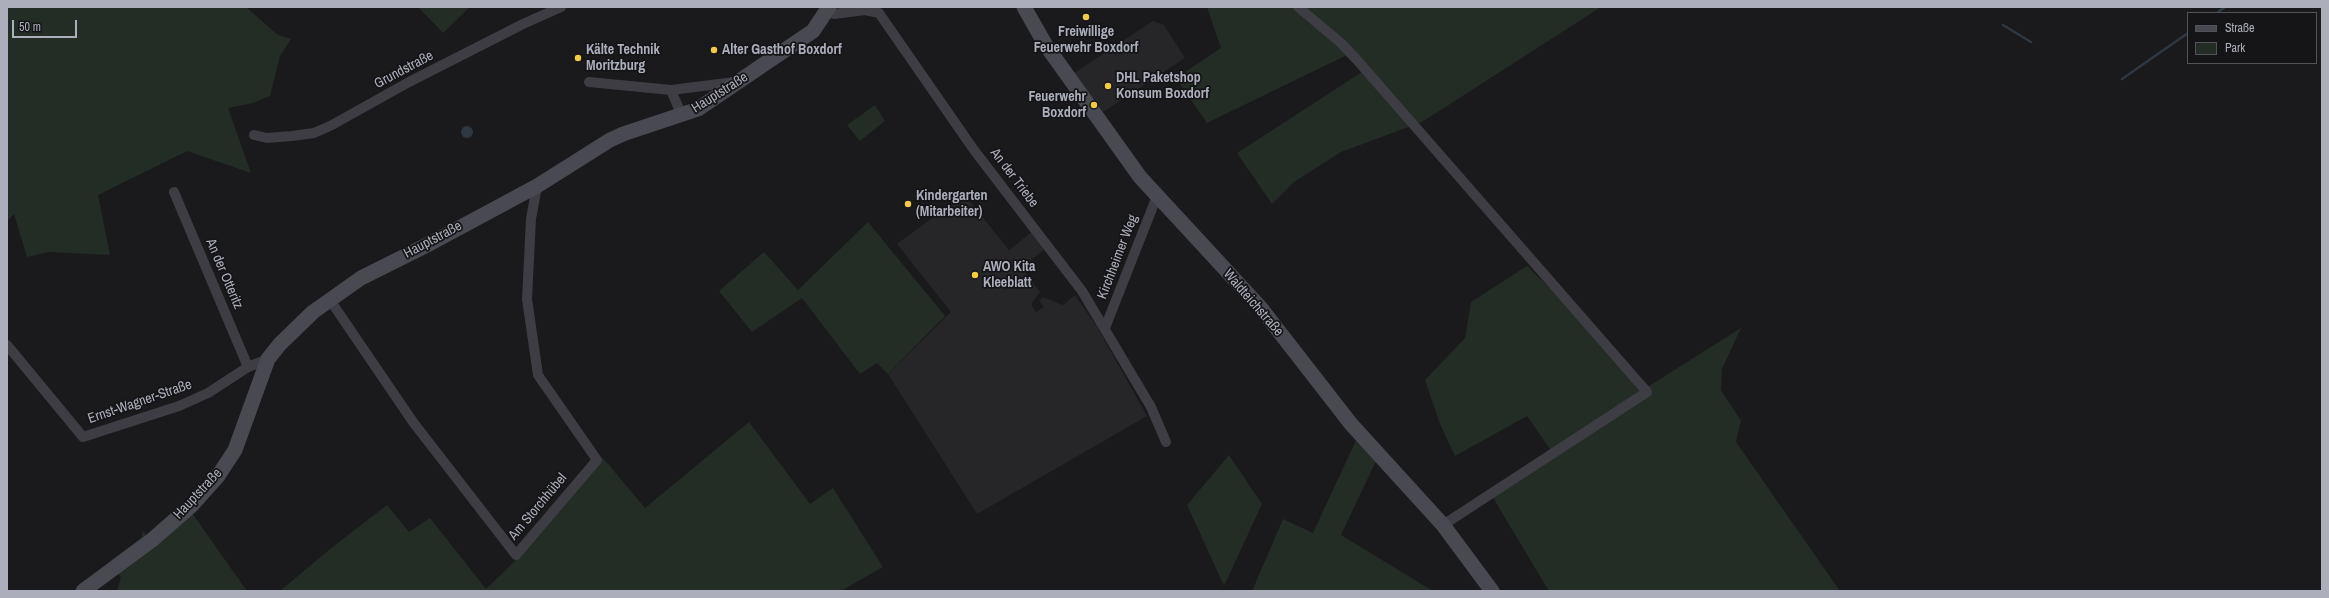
<!DOCTYPE html>
<html>
<head>
<meta charset="utf-8">
<style>
	body { margin:0 }
	#map { position:relative; width:2329px; height:598px; overflow:hidden; background:#1a1a1c; font-family:"Archivo Narrow",sans-serif }
	canvas { display:block }
	.frame { position:absolute; inset:0; border:8px solid #acafbb; pointer-events:none }
	.legend { position:absolute; left:2187px; top:12px; width:130px; height:52px; box-sizing:border-box; background:#151517; border:1px solid #515359; margin:0; padding:5px 7px; list-style:none; font-size:12px; color:#acafbb }
	.legend li { display:flex; align-items:center; gap:8px; height:20px }
	.legend b { width:20px; border:1px solid #515359 }
	.scale { position:absolute; left:12px; top:20px; width:65px; height:18px; box-sizing:border-box; border:2px solid #acafbb; border-top:0; padding-left:5px; font-size:12px; line-height:14px; white-space:nowrap; color:#acafbb; -webkit-text-stroke:3px #151517; paint-order:stroke }
</style>
</head>
<body>
<div id="map">
<canvas width="2329" height="598"></canvas>
<div class="frame"></div>
<ul class="legend">
<li><b style="height:5px;background:#494a51"></b>Straße</li>
<li><b style="height:11px;background:#242c26"></b>Park</li>
</ul>
<div class="scale">50 m</div>
</div>
<script>
const c = document.querySelector('canvas').getContext('2d');
c.lineJoin = 'round';
function fillPath(path, color) { c.fillStyle = color; c.fill(path, 'evenodd'); }
const poly = rows => new Path2D(rows.map(r => 'M' + r).join(''));
function strokePath(path, color, width, dash) { c.strokeStyle = color; c.lineWidth = width; c.lineCap = dash ? 'butt' : 'round'; c.setLineDash(dash || []); c.stroke(path); }
function write(font, color, halo, rows, align = 'center') {
  c.font = font + ' "Archivo Narrow",sans-serif'; c.lineWidth = 3.5; c.setLineDash([]); c.textBaseline = 'middle'; c.strokeStyle = halo; c.fillStyle = color; for (const [text, x, y, turn = 0] of rows) {
    c.save(); c.translate(x, y); c.rotate((+turn || 0) * Math.PI / 180); c.textAlign = isNaN(turn) ? turn : align; if (halo) c.strokeText(text, 0, 0); c.fillText(text, 0, 0); c.restore();
  }
}
fillPath(poly([
	[1153,21,1164,25,1185,58,1103,112,1074,73],
	[964,194,1009,250,1032,232,1044,250,1021,267,1040,292,1031,304,1036,312,1044,307,1039,301,1043,297,1063,305,1075,295,1097,327,1147,416,977,514,888,374,951,312,897,244]
]), '#262629');
fillPath(poly([
	[7,7,246,7,278,35,291,39,280,56,270,96,253,103,228,108,251,173,187,151,98,195,110,255,48,252,27,257,14,214,7,221],
	[418,7,470,7,443,33],
	[1207,7,1601,7,1422,122,1341,152,1294,182,1272,204,1237,153,1362,72,1347,55,1207,123,1176,78,1221,48],
	[875,105,885,121,860,141,847,125],
	[868,222,945,316,888,374,877,363,860,374,802,298,752,332,719,291,764,252,798,290],
	[1527,266,1649,386,1741,328,1722,369,1721,390,1741,421,1736,442,1840,591,1549,591,1492,496,1550,449,1527,416,1455,456,1440,424,1425,380,1465,338,1471,302],
	[749,422,810,504,833,488,883,567,841,591,280,591,330,549,387,505,409,532,430,518,486,589,520,556,603,458,645,508],
	[1357,438,1377,459,1341,535,1433,591,1252,591,1283,519,1313,533],
	[1229,455,1262,504,1224,586,1187,505],
	[192,513,247,591,117,591,121,578,110,561,141,538,143,531,152,540]
]), '#242c26');
fillPath(poly([
	'461 132a6 6 0 1 1 12 0a6 6 0 1 1-12 0Z'
]), '#2f3740');
strokePath(poly([
	[2217,13,2225,7],
	[2003,25,2031,42],
	[2122,79,2188,33]
]), '#2f3740', 2.5);
strokePath(poly([
	[1298,7,1341,43,1357,60,1647,392,1443,525],
	[827,11,834,14,865,10,879,13,974,150,1082,291,1151,407,1166,442],
	[589,82,671,90],
	[682,116,671,90,735,82],
	[254,135,267,138,292,136,314,133,332,125,409,82,523,24,561,7],
	[174,192,248,367],
	[330,300,413,422,516,555,597,460,538,375,527,299,531,219,537,186],
	[1105,328,1157,196],
	[7,345,83,437,179,406,208,393,248,367,268,359]
]), '#3d3d43', 10);
strokePath(poly([
	[1024,7,1045,44,1140,177,1260,307,1351,424,1443,525,1492,591],
	[83,591,152,540,192,505,218,476,235,450,268,359,280,344,313,312,361,278,431,243,537,186,610,140,623,134,698,109,813,31,829,7]
]), '#494a51', 15);
for (const [x, y, r, color] of [
	[1086,17,4,"#f2cc3c"],
	[714,50,4,"#f2cc3c"],
	[578,58,4,"#f2cc3c"],
	[1108,86,4,"#f2cc3c"],
	[1094,105,4,"#f2cc3c"],
	[908,204,4,"#f2cc3c"],
	[975,275,4,"#f2cc3c"]
]) { const dot = new Path2D(); dot.arc(x, y, r, 0, 2 * Math.PI); c.fillStyle = color; c.fill(dot); strokePath(dot, '#151517', 1.5); }
write('bold 14px', '#acafbb', '#151517', [
	["Freiwillige",1086,32,"center"],
	["Feuerwehr Boxdorf",1086,48,"center"],
	["Kälte Technik",586,50],
	["Moritzburg",586,66],
	["Alter Gasthof Boxdorf",722,50],
	["DHL Paketshop",1116,78],
	["Konsum Boxdorf",1116,94],
	["Feuerwehr",1086,97,"right"],
	["Boxdorf",1086,113,"right"],
	["Kindergarten",916,196],
	["(Mitarbeiter)",916,212],
	["AWO Kita",983,267],
	["Kleeblatt",983,283]
], 'left');
write('14px', '#acafbb', '#151517', [
	["Grundstraße",404,70,-28],
	["Hauptstraße",720,93,-32],
	["An der Triebe",1014,178,53],
	["Hauptstraße",433,240,-28],
	["Kirchheimer Weg",1118,257,-69],
	["An der Otteritz",224,274,67],
	["Waldteichstraße",1253,303,49],
	["Ernst-Wagner-Straße",140,402,-19],
	["Hauptstraße",198,494,-47],
	["Am Storchhübel",538,507,-50]
]);
</script>
</body>
</html>
